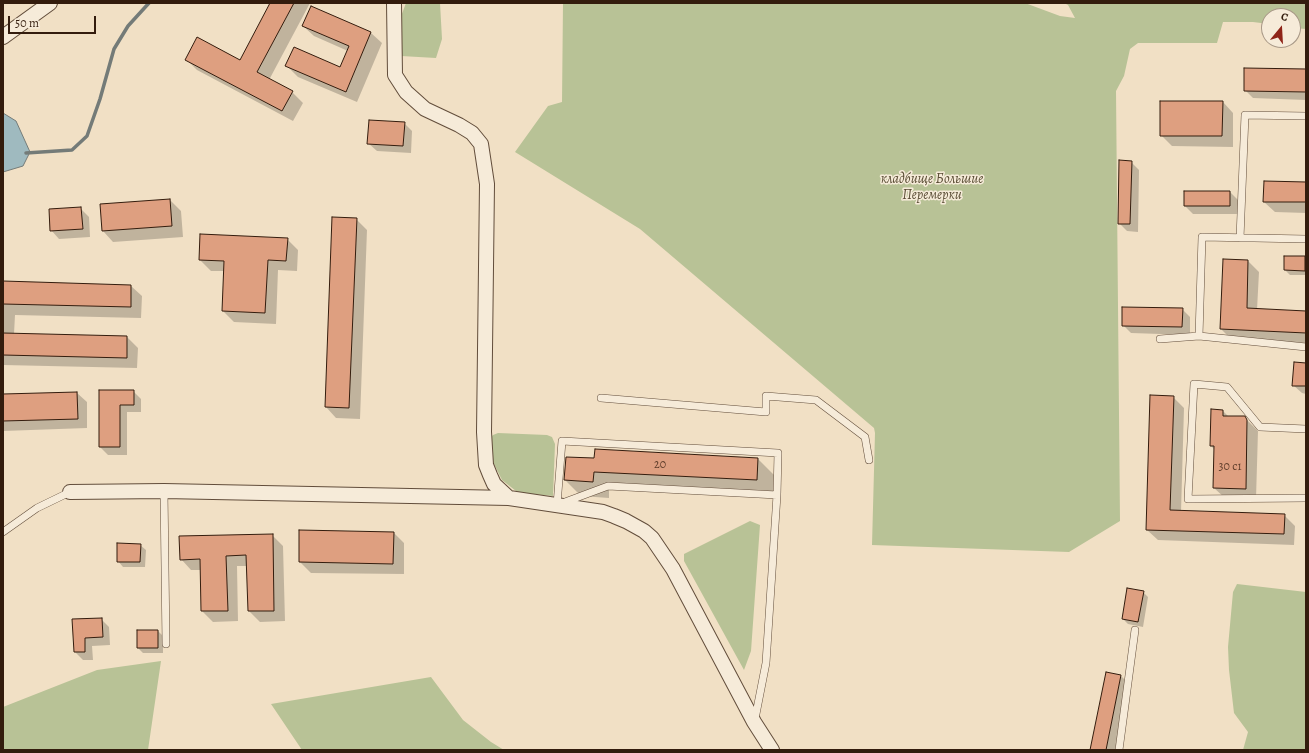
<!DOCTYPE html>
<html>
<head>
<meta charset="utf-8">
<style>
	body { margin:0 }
	#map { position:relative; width:1309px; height:753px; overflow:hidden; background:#f1e0c5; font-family:Alegreya,serif }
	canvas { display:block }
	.frame { position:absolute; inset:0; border:4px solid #331c0d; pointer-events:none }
	.north { position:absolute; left:1261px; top:8px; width:40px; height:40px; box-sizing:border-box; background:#f6ebd9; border:1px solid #a89887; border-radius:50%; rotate:18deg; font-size:11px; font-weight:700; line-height:16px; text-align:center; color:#331c0d }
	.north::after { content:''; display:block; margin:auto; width:14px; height:18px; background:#8f2418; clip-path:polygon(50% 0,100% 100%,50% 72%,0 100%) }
	.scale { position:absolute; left:8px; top:16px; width:88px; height:18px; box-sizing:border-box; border:2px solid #331c0d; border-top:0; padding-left:5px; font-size:12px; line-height:14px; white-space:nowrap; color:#331c0d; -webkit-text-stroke:3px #f6ebd9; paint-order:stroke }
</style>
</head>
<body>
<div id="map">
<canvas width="1309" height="753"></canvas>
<div class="frame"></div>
<div class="north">С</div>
<div class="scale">50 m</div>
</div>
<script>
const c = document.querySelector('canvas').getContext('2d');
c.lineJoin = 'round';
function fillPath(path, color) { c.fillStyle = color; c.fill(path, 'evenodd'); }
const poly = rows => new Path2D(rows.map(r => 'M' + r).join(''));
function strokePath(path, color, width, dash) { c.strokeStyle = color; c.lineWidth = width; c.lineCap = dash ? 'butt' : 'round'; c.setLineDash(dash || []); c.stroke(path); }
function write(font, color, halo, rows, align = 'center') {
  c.font = font + ' Alegreya,serif'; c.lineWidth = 3; c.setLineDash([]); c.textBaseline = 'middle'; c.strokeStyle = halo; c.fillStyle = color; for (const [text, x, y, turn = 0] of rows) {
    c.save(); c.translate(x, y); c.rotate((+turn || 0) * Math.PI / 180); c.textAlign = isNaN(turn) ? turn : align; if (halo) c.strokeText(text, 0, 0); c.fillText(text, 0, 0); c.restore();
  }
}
fillPath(poly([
	[406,3,440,3,442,39,436,58,401,56,400,19],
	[563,3,1025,3,1060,16,1075,18,1068,5,1064,3,1306,3,1306,29,1293,28,1293,16,1269,16,1269,24,1253,22,1223,22,1217,43,1138,43,1130,49,1124,76,1116,91,1120,521,1069,552,872,545,875,433,874,428,640,229,515,152,548,106,562,102],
	[498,433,547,435,552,437,555,444,553,496,521,493,516,491,502,480,493,462,491,455,490,438,493,435],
	[750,521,760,525,751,651,744,670,684,561,684,554],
	[1237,584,1306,592,1306,750,1243,750,1248,732,1234,713,1229,670,1228,647,1233,592],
	[161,661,148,750,3,750,3,707,97,670],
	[431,677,463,720,491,742,504,750,302,750,271,704]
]), '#b8c296');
const water = poly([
	[3,113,16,121,30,152,23,166,3,172,3,113]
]);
fillPath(water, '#9fbabf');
strokePath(water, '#747b78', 1);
fillPath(poly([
	[271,3,310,3,269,80,292,92,303,103,293,121,197,70,186,59,240,61],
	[311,7,371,33,382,43,357,102,298,77,287,66,340,68,348,51,314,36,303,26],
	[1306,70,1306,100,1253,98,1245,90],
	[1223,102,1233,113,1233,147,1172,146,1161,135],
	[404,123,412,131,411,153,377,151,368,143],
	[1131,162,1139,170,1138,232,1127,231,1119,223],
	[1306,183,1306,213,1275,212,1264,202],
	[1230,192,1238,200,1238,214,1193,214,1185,206],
	[170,200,181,211,183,237,113,242,103,231,101,205],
	[81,209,89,217,90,237,59,239,51,230],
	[356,219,367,230,360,419,336,418,326,407],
	[287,239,298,250,297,271,278,270,276,324,234,322,223,311,225,271,211,271,200,260],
	[1305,257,1306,259,1306,275,1290,275,1285,270],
	[1224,260,1248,261,1259,272,1257,310,1306,312,1306,343,1232,340,1221,329],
	[3,282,131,286,142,296,141,318,15,315,14,334,127,337,138,348,137,368,3,365],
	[1182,309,1190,317,1190,335,1131,333,1123,325],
	[1306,364,1306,394,1302,393,1293,385],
	[100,391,133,391,141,399,141,412,127,412,127,455,108,455,100,447],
	[77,393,87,402,87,428,3,431,3,395],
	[1173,397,1184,408,1181,512,1284,515,1295,526,1294,545,1158,540,1147,530],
	[1223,411,1229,417,1244,417,1258,431,1256,499,1225,498,1214,488,1215,450,1211,446],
	[595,459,758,459,774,475,773,496,609,487,609,498,581,496,565,480],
	[393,532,404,543,404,574,311,573,300,562],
	[272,535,283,546,285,621,260,622,249,611,247,566,237,566,238,621,213,622,202,611,201,570,191,570,181,559],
	[140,545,146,550,145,567,123,567,118,561],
	[1143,592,1148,597,1143,627,1128,624,1123,619],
	[101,619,109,627,110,645,92,646,93,660,83,660,75,652,73,620],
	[158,631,163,636,163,653,143,653,138,648],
	[1121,676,1129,684,1115,750,1091,750]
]), '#0003');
strokePath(poly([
	[26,153,72,150,87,136,100,99,114,49,128,26,149,3]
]), '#747b78', 3.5);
const building = poly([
	[270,3,294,3,257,72,293,91,282,111,185,60,197,37,240,60,270,3],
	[311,6,371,32,346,92,285,66,294,47,340,67,349,46,302,26,311,6],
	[1244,68,1306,69,1306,92,1244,91,1244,68],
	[1160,101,1223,101,1222,136,1160,136,1160,101],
	[369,120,405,122,403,146,367,144,369,120],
	[1119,160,1132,161,1130,224,1118,224,1119,160],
	[1264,181,1306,182,1306,202,1263,202,1264,181],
	[1184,191,1230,191,1230,206,1184,206,1184,191],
	[170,199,172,226,102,231,100,204,170,199],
	[81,207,83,229,50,231,49,209,81,207],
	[332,217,357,218,349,408,325,407,332,217],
	[200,234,288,238,286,261,268,260,265,313,222,311,224,261,199,260,200,234],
	[1284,256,1305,256,1305,271,1284,270,1284,256],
	[1223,259,1248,260,1247,308,1306,311,1306,333,1220,329,1223,259],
	[3,281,131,285,131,307,3,304,3,281],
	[1122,307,1183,308,1182,327,1122,326,1122,307],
	[3,333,127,336,127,358,3,355,3,333],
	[1294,362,1306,363,1306,386,1292,386,1294,362],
	[99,390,134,390,134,405,120,405,120,447,99,447,99,390],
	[77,392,78,419,3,421,3,394,77,392],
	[1150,395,1174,396,1170,510,1285,514,1284,534,1146,530,1150,395],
	[1211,409,1223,410,1223,416,1245,416,1247,420,1246,489,1213,488,1214,446,1210,446,1211,409],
	[595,449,758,458,757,480,594,472,593,482,564,480,566,457,594,458,595,449],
	[299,530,394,532,393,564,299,562,299,530],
	[273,534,274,611,248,611,246,555,226,556,228,611,201,611,200,559,180,560,179,536,273,534],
	[117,543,141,544,140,562,117,562,117,543],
	[1127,588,1144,591,1138,622,1122,619,1127,588],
	[102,618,103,637,85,638,85,652,74,652,72,619,102,618],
	[137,630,158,630,158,648,137,648,137,630],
	[1106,672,1121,675,1106,750,1090,750,1106,672]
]);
fillPath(building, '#de9f80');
strokePath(building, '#331c0d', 1);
const lane = poly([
	[1240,238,1245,115,1306,116],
	[1199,336,1202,237,1306,239],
	[1160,339,1199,336,1306,347],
	[601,398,766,412,766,396,816,400,865,437,869,460],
	[1306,429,1260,427,1227,387,1194,384,1188,499,1306,498],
	[164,491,166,644],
	[3,532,37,508,70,492],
	[755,719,766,663,777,495,608,486,557,505,562,441,778,453,777,495],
	[1119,750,1135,630]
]);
const street = poly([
	[394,3,395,75,406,92,425,109,459,125,472,133,481,144,487,184,484,432,486,465,490,475,494,484,509,498],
	[3,37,50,3],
	[70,492,164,491,509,498,603,512,614,516,626,521,644,531,652,538,673,569,754,722,772,750]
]);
strokePath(lane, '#624d3b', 8);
strokePath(street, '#624d3b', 16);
strokePath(lane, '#f6ebd9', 7);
strokePath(street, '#f6ebd9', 14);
write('12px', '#5e3d2a', null, [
	["20",660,465],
	["30 с1",1230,467]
]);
write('italic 14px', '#5b4e36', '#f6ebd9', [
	["кладбище Большие",932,180],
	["Перемерки",932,196]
]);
</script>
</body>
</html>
